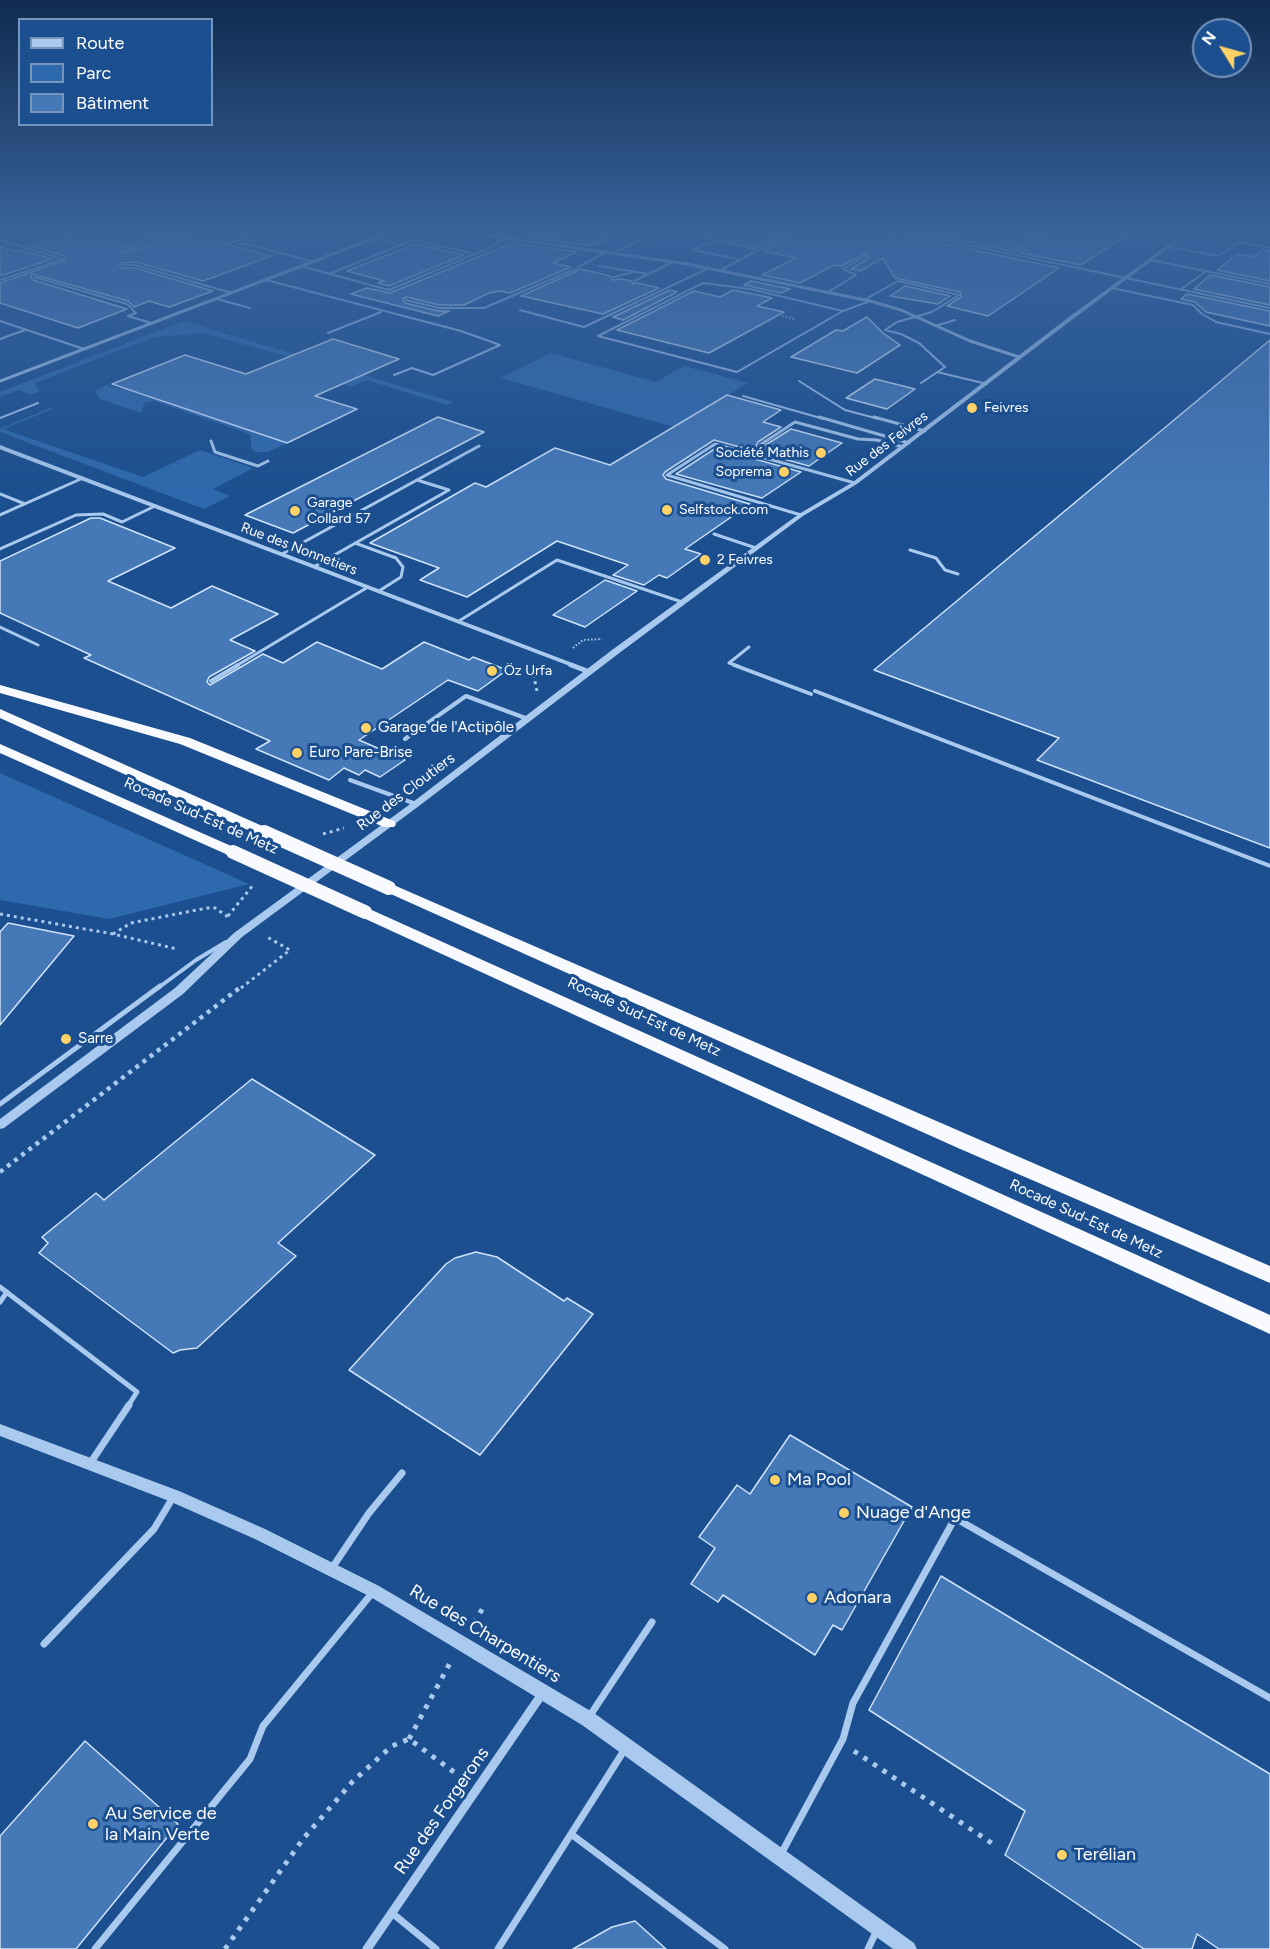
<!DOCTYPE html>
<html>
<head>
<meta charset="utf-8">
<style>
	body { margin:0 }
	#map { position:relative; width:1270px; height:1949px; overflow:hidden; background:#1b4f8f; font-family:Figtree,sans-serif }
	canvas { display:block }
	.legend { position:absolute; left:18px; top:18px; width:195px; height:108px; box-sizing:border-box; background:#1b4f8f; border:2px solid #7695bc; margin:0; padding:8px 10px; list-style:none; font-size:18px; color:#fff }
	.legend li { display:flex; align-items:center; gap:12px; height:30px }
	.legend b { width:30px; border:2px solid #7695bc }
	.north { position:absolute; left:1192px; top:18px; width:60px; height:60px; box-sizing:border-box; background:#1b4f8f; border:2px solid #7695bc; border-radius:50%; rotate:307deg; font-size:16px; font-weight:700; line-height:24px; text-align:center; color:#fff }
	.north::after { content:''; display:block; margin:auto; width:21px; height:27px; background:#ffd166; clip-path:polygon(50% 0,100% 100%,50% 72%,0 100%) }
</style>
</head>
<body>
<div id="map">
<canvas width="1270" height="1949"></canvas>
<ul class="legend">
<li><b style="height:8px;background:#a9c9ee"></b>Route</li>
<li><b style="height:16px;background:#2e69ad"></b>Parc</li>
<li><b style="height:16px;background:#4478b7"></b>Bâtiment</li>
</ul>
<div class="north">N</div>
</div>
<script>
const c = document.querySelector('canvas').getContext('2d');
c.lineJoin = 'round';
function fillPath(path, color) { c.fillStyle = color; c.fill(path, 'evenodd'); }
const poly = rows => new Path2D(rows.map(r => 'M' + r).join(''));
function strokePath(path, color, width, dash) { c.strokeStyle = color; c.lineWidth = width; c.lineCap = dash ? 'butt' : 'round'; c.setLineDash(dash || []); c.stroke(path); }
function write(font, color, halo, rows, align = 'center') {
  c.font = font + ' Figtree,sans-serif'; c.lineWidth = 6; c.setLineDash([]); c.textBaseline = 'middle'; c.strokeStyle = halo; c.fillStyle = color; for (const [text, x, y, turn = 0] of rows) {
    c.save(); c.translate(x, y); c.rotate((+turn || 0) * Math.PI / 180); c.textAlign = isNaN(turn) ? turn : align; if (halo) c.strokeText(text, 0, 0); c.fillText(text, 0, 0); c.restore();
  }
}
fillPath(poly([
	[184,321,453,402,447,405,367,380,351,387,335,382,338,371,204,333,154,337,35,383,39,391,31,395,18,390,0,397,0,392],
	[551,353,656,382,684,366,748,383,674,427,501,378],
	[106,385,119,389,123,388,287,443,268,452,255,452,252,450,250,434,154,401,145,402,141,413,100,399,95,391],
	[50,408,53,409,3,429,143,477,200,450,253,468,213,489,230,496,204,509,0,432,0,429],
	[0,773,249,884,109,919,0,900]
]), '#2e69ad');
const building = poly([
	[87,228,182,228,124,248,122,252,125,254,194,231,196,228,264,228,264,231,227,244,271,256,203,281,136,262,119,263,121,268,135,268,213,291,169,307,149,301,134,307,128,301,32,274,31,277,33,280,127,309,78,328,0,303,0,283,66,260,64,256,31,246,42,243,49,244,51,240,87,228],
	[547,228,631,228,590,246,525,237,533,234,554,236,557,235,556,230,547,228],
	[707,228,792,228,754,249,706,238,707,228],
	[802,228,882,228,884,231,1059,268,988,316,947,306,961,297,960,292,895,278,883,258,860,271,851,269,869,258,867,253,841,266,834,265,800,283,762,275,796,258,764,251,802,228],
	[902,228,1047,228,1011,251,902,228],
	[1057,228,1138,228,1081,265,1020,253,1057,228],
	[512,243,577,252,553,263,571,267,510,293,500,291,489,293,464,305,439,305,407,297,403,299,405,303,438,311,449,311,438,316,351,294,367,288,390,293,512,243],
	[416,244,464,255,389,286,378,283,384,281,347,271,416,244],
	[0,247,15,251,20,250,52,259,0,276,0,247],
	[1262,250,1270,251,1270,281,1217,270,1237,254,1254,257,1262,250],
	[581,269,610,276,613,280,621,279,631,281,633,284,638,283,659,288,603,314,521,296,581,269],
	[1210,275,1270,287,1270,305,1194,289,1210,275],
	[751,281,790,289,781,293,744,285,751,281],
	[905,286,950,296,938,304,890,296,905,286],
	[670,290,677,292,623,320,613,317,670,290],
	[733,290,772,298,757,306,784,312,709,353,617,330,694,291,720,297,733,290],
	[1187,294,1270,311,1270,326,1206,312,1195,302,1181,299,1187,294],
	[867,317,883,333,900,345,857,373,791,357,836,330,843,331,867,317],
	[333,339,399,359,315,396,357,409,287,443,112,384,185,355,246,374,333,339],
	[1270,340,1270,848,1037,760,1059,738,874,670,1270,340],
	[875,379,915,389,887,409,846,398,875,379],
	[727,395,781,410,763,422,781,427,758,442,756,446,759,449,791,429,842,443,809,466,714,440,665,472,663,475,666,479,750,504,685,549,701,554,667,578,659,575,644,585,613,575,628,565,557,541,467,597,420,580,439,568,370,543,475,483,486,487,555,448,610,465,727,395],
	[438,417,484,432,293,533,245,515,438,417],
	[716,448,801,472,762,498,676,474,716,448],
	[91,518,100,518,175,548,108,581,171,608,212,586,278,614,230,640,255,651,209,677,207,682,210,685,263,654,283,663,317,642,382,669,424,642,469,660,473,657,507,670,478,691,448,680,359,740,405,760,380,777,365,770,359,775,344,768,329,780,256,749,270,741,84,658,91,655,0,613,0,561,91,518],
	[605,580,637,591,585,627,553,615,605,580],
	[8,923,74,936,0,1025,0,932,8,923],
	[252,1079,375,1155,278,1243,296,1256,197,1348,180,1350,173,1353,39,1253,48,1243,42,1237,96,1193,104,1200,252,1079],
	[476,1252,497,1257,564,1301,567,1298,593,1314,480,1455,349,1370,446,1264,455,1258,476,1252],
	[790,1435,912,1507,842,1630,833,1625,815,1655,723,1595,718,1602,691,1584,715,1548,699,1537,737,1485,750,1494,790,1435],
	[941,1576,1270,1774,1270,1949,1219,1949,1197,1934,1192,1949,1144,1949,1005,1855,1025,1811,869,1710,941,1576],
	[85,1741,178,1824,76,1949,0,1949,0,1836,85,1741],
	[635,1921,666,1949,573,1949,612,1927,635,1921]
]);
fillPath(building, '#4478b7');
strokePath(building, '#cfe3fa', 1.5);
strokePath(poly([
	[782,316,796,319],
	[573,648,583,640,602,639]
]), '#a9c9ee', 2, [1.5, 2]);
strokePath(poly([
	[537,691,534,677,543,670],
	[323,834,344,828],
	[0,914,113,934,177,949],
	[228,916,254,884],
	[113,934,131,923,207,908,215,908,228,917],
	[241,988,290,950,267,937]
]), '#a9c9ee', 3, [3, 4]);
strokePath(poly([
	[0,1172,242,986]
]), '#a9c9ee', 4.5, [4, 5]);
strokePath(poly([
	[474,1623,484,1606],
	[409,1739,450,1663],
	[854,1751,996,1846],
	[225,1949,303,1839,353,1781,392,1746,409,1739,458,1775]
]), '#a9c9ee', 5, [4.5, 7]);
strokePath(poly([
	[2,228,48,241],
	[513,228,554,233],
	[885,228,1270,308],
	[470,233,478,228],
	[376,238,403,245],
	[0,240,63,259],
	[252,240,285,228],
	[709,242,693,250,737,259],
	[239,244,251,245,314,262],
	[1169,247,1219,256,1238,242,1270,248],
	[125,251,193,228],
	[612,253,668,228],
	[1010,255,1054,228],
	[1150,260,1270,284],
	[122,265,135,265,232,293],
	[301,266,389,290,487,249,505,238],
	[599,266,649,274],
	[721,270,799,228],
	[329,274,411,241,420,241,474,254],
	[34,277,127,304,136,313,128,316],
	[613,277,631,273],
	[0,280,63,259],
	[266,280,461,331,500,345,433,375,412,368,394,375],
	[634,281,673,262],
	[703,283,750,289,843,311,737,372,598,336,703,283],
	[1112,288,1193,305,1202,314,1216,322,1270,334],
	[1180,290,1205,272],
	[828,292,856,275,843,269,866,256],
	[217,299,250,308],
	[406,300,439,308,484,308,575,269,606,252],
	[864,300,898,281,959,295,932,312,897,322,885,330,901,334,919,343,945,367,921,383],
	[520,310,584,327,709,268],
	[843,311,870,301],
	[128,316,151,323],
	[0,321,84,349],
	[935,326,955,320],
	[328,333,381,312],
	[0,339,25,330],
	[937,372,987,384],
	[799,381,845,410,879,419],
	[743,396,824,419],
	[0,418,38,403]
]), '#a9c9ee', 2);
strokePath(poly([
	[819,417,909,443],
	[874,417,925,431],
	[211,441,215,452,258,466,268,461],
	[760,445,795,422,858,439,877,440,903,447],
	[0,494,25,504],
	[0,515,83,478],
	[801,515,667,475,715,444,855,483],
	[714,534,756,548],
	[355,543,396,558,403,567,401,577,379,591],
	[0,549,76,515,103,514,122,522,155,506],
	[910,550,936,558,945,570,958,574],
	[282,554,479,446],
	[315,566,449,490,417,480],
	[459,621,557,560,682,602],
	[0,627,38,645],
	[236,666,368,587],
	[738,666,729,663,749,647]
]), '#a9c9ee', 3);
strokePath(poly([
	[734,665,811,694],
	[211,681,238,665],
	[815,691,1270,866],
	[405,739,466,696,528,719],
	[350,780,416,804],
	[158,988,196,960,226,942]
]), '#a9c9ee', 4);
strokePath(poly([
	[0,1104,160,986],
	[0,1287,137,1392,128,1406],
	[0,1302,7,1292]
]), '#a9c9ee', 5);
strokePath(poly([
	[91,1462,129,1405],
	[332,1568,369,1513,402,1473],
	[44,1644,154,1529,172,1499],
	[589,1717,652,1622],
	[571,1834,725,1949],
	[781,1854,843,1739,853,1703,955,1518,1270,1698],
	[392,1913,436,1949],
	[95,1949,250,1759,263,1726,373,1592],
	[498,1949,625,1749],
	[868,1949,877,1930]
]), '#a9c9ee', 7);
strokePath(poly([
	[437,228,687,264,870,301,901,310,970,341,1019,357],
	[1234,228,1270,235],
	[0,381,401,228]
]), '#a9c9ee', 3);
strokePath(poly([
	[0,447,575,666]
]), '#a9c9ee', 4);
strokePath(poly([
	[571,665,590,672]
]), '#a9c9ee', 5);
strokePath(poly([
	[367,1949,542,1694]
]), '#a9c9ee', 9);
fillPath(poly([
	[1191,228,1196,228,1073,319,857,484,803,516,618,654,419,806,242,937,183,994,4,1128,0,1129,0,1119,175,988,234,933,413,802,612,650,799,514,853,482,1069,317,1191,228],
	[0,1424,179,1491,265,1529,379,1586,594,1713,914,1943,917,1949,893,1949,582,1725,369,1596,255,1539,169,1501,0,1436,0,1424]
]), '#a9c9ee');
fillPath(poly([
	[0,685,190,738,394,821,396,824,394,827,384,827,180,744,0,693,0,685],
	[0,709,269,829,271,832,269,835,259,835,0,718,0,709],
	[0,744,238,849,241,852,238,855,228,855,0,753,0,744],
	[389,883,1270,1266,1270,1283,958,1148,384,891,381,888,384,885,389,883],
	[365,907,1270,1315,1270,1334,359,916,357,912,359,908,365,907]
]), '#f8faff');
strokePath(poly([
	[264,832,389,888],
	[233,852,365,912]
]), '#f8faff', 14);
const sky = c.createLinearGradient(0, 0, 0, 501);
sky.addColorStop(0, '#0f2b4f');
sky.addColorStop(0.46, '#39639b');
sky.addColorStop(1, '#39639b00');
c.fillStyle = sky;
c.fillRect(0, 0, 1270, 501);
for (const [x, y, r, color] of [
	[972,408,6,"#ffd166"],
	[821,453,6,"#ffd166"],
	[784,472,6,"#ffd166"],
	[667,510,6,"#ffd166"],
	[295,511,6,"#ffd166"],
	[705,560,6,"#ffd166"],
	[492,671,6,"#ffd166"],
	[366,728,6,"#ffd166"],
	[297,753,6,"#ffd166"],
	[66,1039,6,"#ffd166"],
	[775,1480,6,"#ffd166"],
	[844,1513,6,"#ffd166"],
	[812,1598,6,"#ffd166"],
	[93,1824,6,"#ffd166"],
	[1062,1855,6,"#ffd166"]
]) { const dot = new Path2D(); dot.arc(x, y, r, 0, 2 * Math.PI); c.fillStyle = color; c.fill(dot); strokePath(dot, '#1b4f8f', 2); }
write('14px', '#fff', '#1b4f8f', [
	["Feivres",984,408],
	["Société Mathis",809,453,"right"],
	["Soprema",772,472,"right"],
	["Garage",307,503],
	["Collard 57",307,519],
	["Selfstock.com",679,510],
	["2 Feivres",717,560],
	["Öz Urfa",504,671]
], 'left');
write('14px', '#fff', '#1b4f8f', [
	["Rue des Feivres",887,444,-37],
	["Rue des Nonnetiers",299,549,21]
]);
write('15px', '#fff', '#1b4f8f', [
	["Garage de l'Actipôle",378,728],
	["Euro Pare-Brise",309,753],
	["Sarre",78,1039]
], 'left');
write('15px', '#fff', '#1b4f8f', [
	["Rue des Cloutiers",406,792,-37],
	["Rocade Sud-Est de Metz",201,816,24],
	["Rocade Sud-Est de Metz",644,1017,25],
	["Rocade Sud-Est de Metz",1086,1219,25]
]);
write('18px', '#fff', '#1b4f8f', [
	["Ma Pool",787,1480],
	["Nuage d'Ange",856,1513],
	["Adonara",824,1598],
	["Au Service de",105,1814],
	["la Main Verte",105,1835],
	["Terélian",1074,1855]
], 'left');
write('18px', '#fff', '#1b4f8f', [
	["Rue des Charpentiers",485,1634,31],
	["Rue des Forgerons",442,1811,-55]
]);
</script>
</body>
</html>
